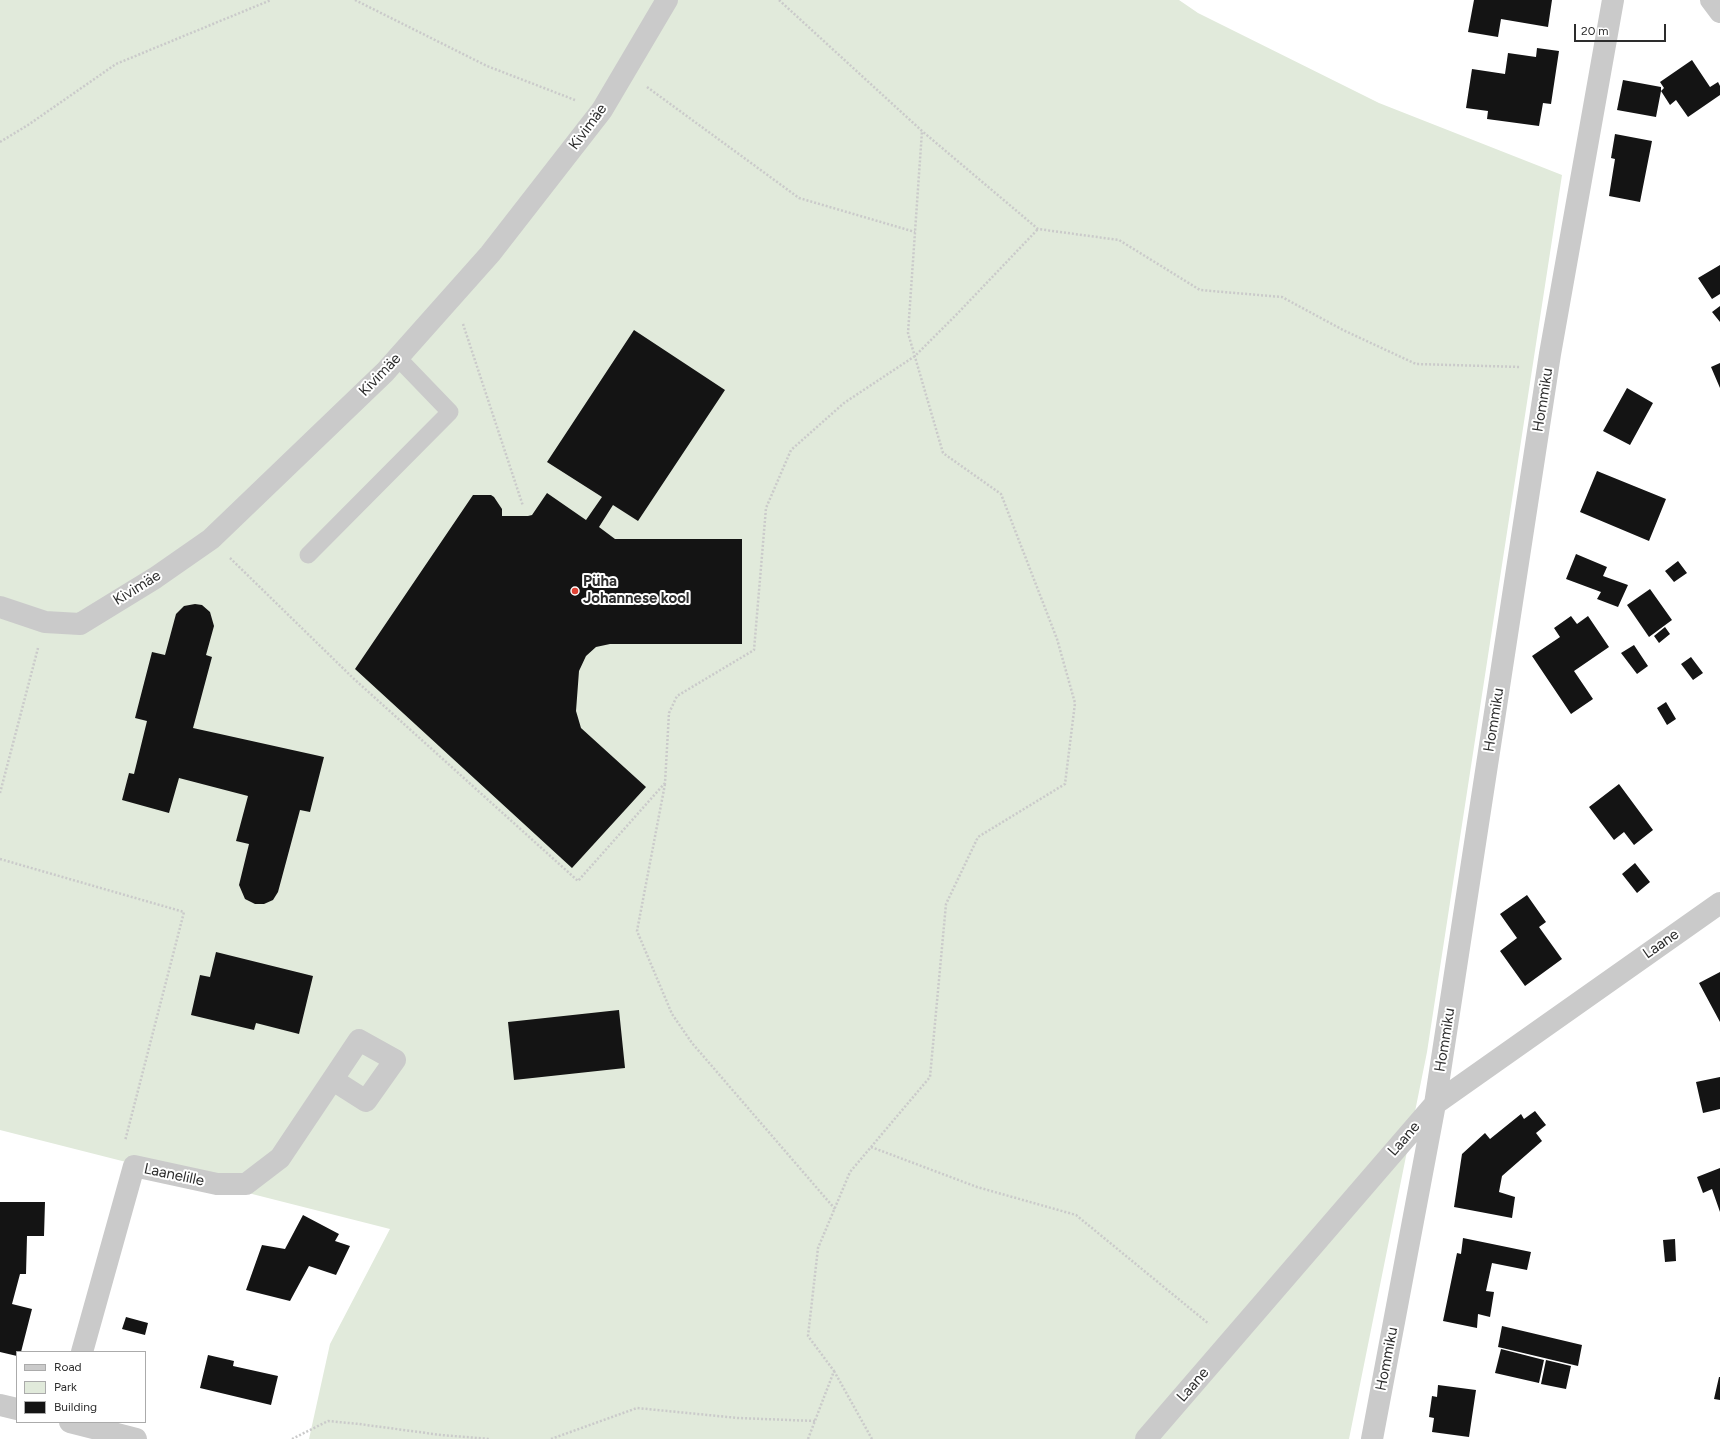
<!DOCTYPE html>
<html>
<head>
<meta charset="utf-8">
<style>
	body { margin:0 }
	#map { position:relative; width:1720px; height:1439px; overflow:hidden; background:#fff; font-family:Figtree,sans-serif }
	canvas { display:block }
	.legend { position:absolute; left:16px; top:1351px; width:130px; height:72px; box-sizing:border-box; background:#fff; border:1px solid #ababab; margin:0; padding:5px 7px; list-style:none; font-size:12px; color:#2d2d2d }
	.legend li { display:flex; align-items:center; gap:8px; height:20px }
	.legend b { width:20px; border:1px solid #ababab }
	.scale { position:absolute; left:1574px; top:24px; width:92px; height:18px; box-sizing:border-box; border:2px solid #2d2d2d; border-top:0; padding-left:5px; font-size:12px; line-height:14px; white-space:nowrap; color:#2d2d2d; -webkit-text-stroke:3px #fff; paint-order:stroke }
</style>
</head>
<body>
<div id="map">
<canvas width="1720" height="1439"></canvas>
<ul class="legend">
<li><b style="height:5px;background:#cacaca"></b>Road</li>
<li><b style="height:11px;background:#e1eadb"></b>Park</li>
<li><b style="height:11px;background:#141414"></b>Building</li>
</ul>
<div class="scale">20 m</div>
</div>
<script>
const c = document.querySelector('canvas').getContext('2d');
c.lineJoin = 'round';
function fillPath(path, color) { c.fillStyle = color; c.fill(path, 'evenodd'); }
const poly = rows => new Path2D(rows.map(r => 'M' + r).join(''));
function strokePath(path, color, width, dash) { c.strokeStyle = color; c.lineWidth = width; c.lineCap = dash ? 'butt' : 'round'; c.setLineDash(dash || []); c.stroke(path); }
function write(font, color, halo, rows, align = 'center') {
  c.font = font + ' Figtree,sans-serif'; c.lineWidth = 4; c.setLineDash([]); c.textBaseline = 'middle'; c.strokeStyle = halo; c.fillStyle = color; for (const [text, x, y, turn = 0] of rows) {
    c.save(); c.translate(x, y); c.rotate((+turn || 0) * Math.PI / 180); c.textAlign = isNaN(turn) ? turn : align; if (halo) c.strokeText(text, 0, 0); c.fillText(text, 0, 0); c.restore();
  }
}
fillPath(poly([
	[0,0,1179,0,1198,13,1379,103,1562,175,1427,1052,1349,1439,309,1439,330,1344,390,1229,0,1130]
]), '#e1eadb');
fillPath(poly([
	[1474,0,1552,0,1548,27,1501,19,1498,37,1468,32],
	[1537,48,1559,51,1551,104,1543,103,1539,126,1487,119,1488,111,1466,108,1472,69,1505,74,1508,53,1536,57],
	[1692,60,1710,87,1718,82,1720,86,1720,95,1688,117,1676,100,1670,105,1661,91,1656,117,1617,110,1623,80,1661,87,1661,91,1664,88,1660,82],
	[1615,134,1652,141,1640,202,1609,196,1615,159,1611,158],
	[1720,265,1720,294,1712,299,1698,278],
	[1720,306,1720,322,1712,312],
	[634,330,725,390,638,521,613,505,599,527,615,539,742,539,742,644,610,644,596,647,586,656,579,671,576,711,581,728,646,787,572,868,355,669,473,495,491,495,494,497,502,509,502,516,528,516,532,515,547,493,586,520,602,497,547,462],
	[1720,363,1720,388,1711,367],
	[1627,388,1653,403,1630,445,1603,431],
	[1597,471,1666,499,1649,541,1580,512],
	[1576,554,1607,567,1603,576,1628,585,1618,607,1597,599,1601,592,1566,579],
	[1678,561,1687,573,1674,582,1665,571],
	[1650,589,1672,620,1649,637,1627,605],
	[195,604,202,605,210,612,214,626,206,655,212,657,193,728,324,757,310,812,300,810,278,892,273,900,264,904,255,904,245,899,239,885,249,844,236,841,248,796,179,778,169,813,122,800,129,773,134,774,147,721,135,718,152,652,165,655,176,614,184,606],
	[1571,616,1577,624,1588,616,1609,647,1574,671,1593,699,1571,714,1532,656,1560,637,1554,628],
	[1665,627,1670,634,1659,643,1654,636],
	[1634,645,1648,666,1637,674,1621,653],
	[1691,657,1703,673,1693,680,1681,664],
	[1666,702,1676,719,1667,725,1657,708],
	[1619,784,1653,830,1634,845,1624,832,1614,840,1589,807],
	[1635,863,1650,882,1637,893,1622,874],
	[1527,895,1546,922,1539,927,1562,959,1525,986,1500,951,1517,938,1500,914],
	[216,952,313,976,299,1034,256,1023,254,1030,191,1015,200,975,210,977],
	[1720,972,1720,1022,1699,983],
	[619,1010,625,1068,514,1080,508,1022],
	[1720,1077,1720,1109,1703,1113,1696,1082],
	[1535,1111,1546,1125,1536,1133,1542,1141,1502,1176,1499,1192,1515,1197,1512,1218,1454,1207,1462,1154,1485,1133,1490,1139,1521,1114,1524,1119],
	[1720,1168,1720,1212,1712,1189,1703,1193,1697,1177],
	[0,1202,45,1202,44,1236,27,1236,26,1274,20,1274,12,1304,32,1309,21,1352,17,1352,17,1356,0,1352],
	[303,1215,339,1234,335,1241,350,1246,336,1275,309,1266,290,1301,246,1290,262,1245,285,1249],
	[1463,1238,1531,1252,1527,1270,1492,1263,1486,1291,1494,1292,1490,1317,1478,1314,1477,1328,1443,1321,1457,1253,1461,1254],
	[1675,1239,1676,1261,1665,1262,1663,1240],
	[126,1317,148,1323,145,1335,122,1329],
	[1502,1326,1582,1345,1578,1366,1498,1347],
	[1501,1349,1544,1360,1539,1383,1495,1373],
	[208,1355,234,1361,233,1366,278,1376,271,1405,200,1388],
	[1546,1360,1571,1366,1566,1389,1541,1384],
	[1719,1377,1720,1377,1720,1400,1714,1399],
	[1438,1385,1476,1390,1469,1437,1432,1432,1434,1418,1429,1417,1432,1396,1437,1397]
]), '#141414');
strokePath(poly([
	[355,0,487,66,575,100],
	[779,0,922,131,1038,229,1119,240,1200,290,1282,297,1343,330,1416,364,1521,367],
	[647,87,799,198,915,232],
	[0,142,28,125,116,64,271,0],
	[463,324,523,506],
	[230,558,353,678,578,881,665,783,669,713,677,696,754,650,766,508,791,450,844,403,915,356,957,314,1038,229],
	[665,784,637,931,672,1014,692,1043,835,1209],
	[0,793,38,648],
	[0,859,184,912,125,1141],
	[871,1147,977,1187,1076,1215,1209,1324],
	[834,1371,872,1439],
	[292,1439,328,1421,359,1424,441,1435,490,1439],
	[551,1439,637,1408,738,1418,815,1421],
	[808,1439,834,1371,808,1336,818,1248,850,1172,930,1077,946,904,978,837,1065,784,1075,703,1057,639,1001,494,943,453,908,333,922,131]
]), '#cacaca', 2.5, [2, 2]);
strokePath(poly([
	[308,555,450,412,397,357]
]), '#cacaca', 17);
strokePath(poly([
	[1711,0,1720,12],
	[0,607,45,622,80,624,155,578,211,539,385,372,490,254,602,110,667,0],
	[82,1352,134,1166,217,1184,246,1184,280,1158,359,1040,395,1060,366,1101,333,1080],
	[0,1405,17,1409],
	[70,1422,136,1439],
	[1146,1439,1435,1104,1720,903],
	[1372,1439,1435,1104,1550,354,1613,0]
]), '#cacaca', 22);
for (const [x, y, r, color] of [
	[575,591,4,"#df4335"]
]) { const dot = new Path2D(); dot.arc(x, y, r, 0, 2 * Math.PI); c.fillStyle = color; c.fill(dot); strokePath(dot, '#fff', 1.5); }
write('15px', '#2d2d2d', '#fff', [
	["Kivimäe",588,127,-54],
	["Kivimäe",380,375,-46],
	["Hommiku",1543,400,-81],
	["Kivimäe",137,588,-32],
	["Hommiku",1494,720,-81],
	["Laane",1661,944,-35],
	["Hommiku",1445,1040,-81],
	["Laane",1404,1139,-49],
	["Laanelille",174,1175,12],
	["Hommiku",1387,1359,-79],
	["Laane",1193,1385,-49]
]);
write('bold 15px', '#2d2d2d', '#fff', [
	["Püha",583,582],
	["Johannese kool",583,599]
], 'left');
</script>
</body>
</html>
